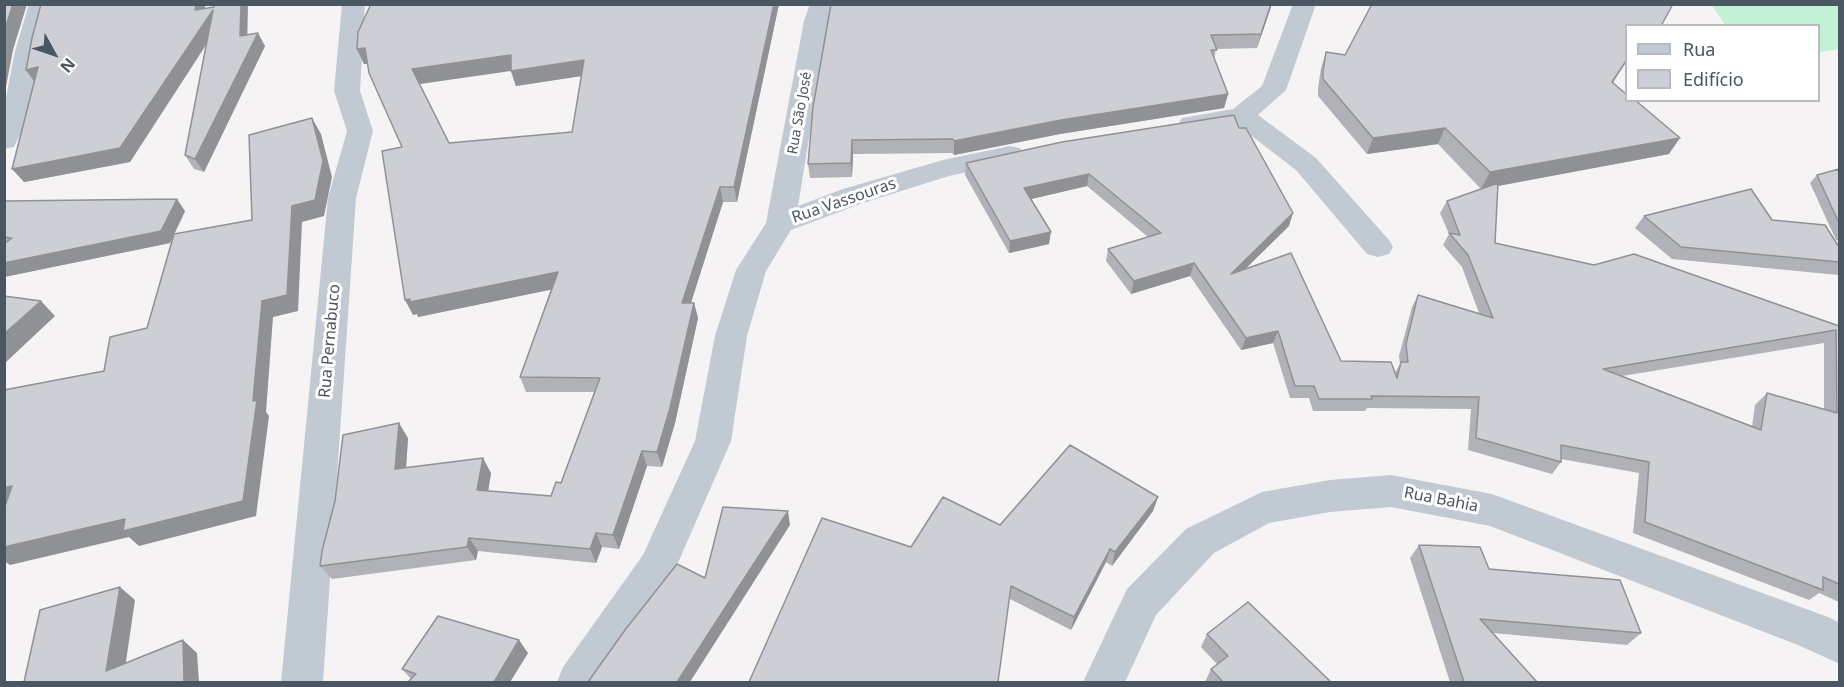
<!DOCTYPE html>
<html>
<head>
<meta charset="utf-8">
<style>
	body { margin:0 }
	#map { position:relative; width:1844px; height:687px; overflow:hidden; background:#f5f3f3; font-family:"Noto Sans",sans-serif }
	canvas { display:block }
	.frame { position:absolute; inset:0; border:6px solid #4a5661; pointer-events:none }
	.legend { position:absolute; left:1625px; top:24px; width:195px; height:78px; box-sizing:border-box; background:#fff; border:2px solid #b7bbc0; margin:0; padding:8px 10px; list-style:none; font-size:18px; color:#4a5661 }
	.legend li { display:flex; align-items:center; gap:12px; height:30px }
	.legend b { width:30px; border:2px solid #b7bbc0 }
	.north { position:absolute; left:24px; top:24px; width:60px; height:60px; -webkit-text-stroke:4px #fff; paint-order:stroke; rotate:130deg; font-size:16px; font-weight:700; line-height:24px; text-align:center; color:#4a5661 }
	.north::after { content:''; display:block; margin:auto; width:21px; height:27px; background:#4a5661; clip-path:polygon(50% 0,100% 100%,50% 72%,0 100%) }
</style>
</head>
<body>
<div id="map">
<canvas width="1844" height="687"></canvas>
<div class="frame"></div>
<ul class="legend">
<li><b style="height:8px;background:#c1cad2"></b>Rua</li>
<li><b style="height:16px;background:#cdcfd5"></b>Edifício</li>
</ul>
<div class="north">N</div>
</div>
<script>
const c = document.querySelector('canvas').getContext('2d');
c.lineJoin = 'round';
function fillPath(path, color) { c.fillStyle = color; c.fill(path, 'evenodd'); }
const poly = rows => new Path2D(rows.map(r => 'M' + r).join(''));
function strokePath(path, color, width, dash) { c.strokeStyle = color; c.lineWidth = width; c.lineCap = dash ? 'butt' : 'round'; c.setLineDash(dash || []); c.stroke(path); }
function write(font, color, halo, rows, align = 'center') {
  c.font = font + ' "Noto Sans",sans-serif'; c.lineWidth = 6; c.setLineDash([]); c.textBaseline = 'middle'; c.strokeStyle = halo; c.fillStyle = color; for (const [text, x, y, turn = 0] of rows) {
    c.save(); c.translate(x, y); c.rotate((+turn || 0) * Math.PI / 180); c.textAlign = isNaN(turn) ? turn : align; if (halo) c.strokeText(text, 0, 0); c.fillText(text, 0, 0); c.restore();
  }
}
fillPath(poly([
	[1712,5,1839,5,1839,49,1819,52,1818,26,1725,25]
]), '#c3f1d5');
fillPath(poly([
	[29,4,52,4,39,51,29,117,14,147,4,149,4,108,15,51,29,4],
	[342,4,365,4,360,91,373,131,356,198,323,682,281,682,328,198,347,131,334,91,342,4],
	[810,4,833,4,828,21,798,206,843,189,943,160,1010,146,1020,148,1024,154,1020,160,949,176,863,203,791,230,766,271,747,336,731,441,671,579,603,682,557,682,563,667,643,555,695,441,715,336,736,270,766,223,804,21,810,4],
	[1293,4,1316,4,1286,90,1258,115,1316,158,1389,240,1393,247,1389,254,1378,257,1367,254,1296,170,1236,124,1191,132,1182,130,1178,124,1182,118,1233,109,1262,86,1293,4],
	[1391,475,1492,494,1828,617,1840,623,1840,664,1798,645,1490,526,1391,507,1330,512,1269,523,1214,553,1156,615,1125,682,1083,682,1127,589,1186,529,1262,492,1330,480,1391,475]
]), '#c1cad2');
fillPath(poly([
	[41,4,205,4,205,8,265,46,204,172,194,169,185,155,206,45,130,162,24,182],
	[779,4,737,202,723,202,691,303,694,303,698,318,675,423,662,467,647,466,619,549,602,547,596,563,478,551,476,560,332,579,320,566,408,438,406,468,491,473,488,491,551,496,561,483,594,392,526,392,520,377,551,289,418,317,417,314,413,315,402,147,368,64,364,64,357,49],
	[511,71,516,86,581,76,572,132,449,143,420,84],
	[831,4,1272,4,1257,48,1216,49,1214,59,1228,94,1224,108,1060,134,954,155,952,153,853,154,852,177,810,178,808,164],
	[1626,26,1613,83,1669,154,1498,186,1495,243,1839,326,1839,602,1819,593,1809,600,1633,533,1639,473,1561,459,1561,462,1552,474,1468,450,1471,409,1367,408,1365,411,1313,411,1309,398,1290,398,1273,343,1241,350,1190,276,1131,294,1106,261,1108,249,1148,237,1087,186,1031,199,1049,244,1009,253,965,175,966,163,1239,128,1289,226,1245,269,1341,361,1395,373,1400,364,1399,356,1412,307,1418,295,1479,313,1462,267,1443,245,1449,234,1440,213,1447,201,1481,189,1438,144,1367,154,1318,96,1318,88,1321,68,1326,52,1345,55],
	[1824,343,1824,410,1767,393,1755,405,1752,427,1622,376],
	[1839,169,1839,241,1836,240,1810,183,1817,175],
	[4,201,185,211,170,243,4,277],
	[1644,216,1772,220,1839,262,1839,275,1672,259,1635,228],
	[1158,497,1153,511,1112,566,1106,562,1071,630,1010,599,911,547],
	[1419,545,1489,569,1641,633,1627,645,1493,633,1537,682,1450,682,1410,558],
	[1207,634,1331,682,1205,682,1211,669,1217,664,1201,647],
	[528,653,510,682,408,682,411,679,402,669]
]), '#b0b2b7');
fillPath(poly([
	[13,4,27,4,13,50,5,92,4,32],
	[196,4,205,4,203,23,195,10],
	[241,4,248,4,247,50,240,36],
	[774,4,779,4,737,202,734,187],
	[1271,4,1272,4,1257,48,1261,34],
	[213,10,220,23,130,162,24,182,12,169],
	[258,33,265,46,204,172,195,159],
	[365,48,372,63,364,64,357,49],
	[511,55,516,70,419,84,412,69],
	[584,60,588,75,516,86,511,71],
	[1626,61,1626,62,1603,98,1612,82],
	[38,67,36,84,26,70],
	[1228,94,1224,108,1060,134,954,155,954,141,1061,120],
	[312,118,321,134,332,177,324,216,302,222,298,311,273,317,266,412,269,416,256,516,139,546,129,537,10,565,4,561,4,547,253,401,262,301,292,206],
	[1445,128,1438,144,1367,154,1373,138],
	[1680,138,1669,154,1481,189,1490,172],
	[852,140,853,154,852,177,851,163],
	[1089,174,1087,186,1023,201,1024,188],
	[720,187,723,202,686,318,682,303],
	[177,199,185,211,170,243,4,277,4,263],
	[1293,213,1289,226,1228,286,1231,274],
	[1051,232,1049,244,1009,253,1010,241],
	[1194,263,1190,276,1131,294,1134,281],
	[558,272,564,287,418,317,417,314,413,315,405,300],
	[41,301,55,316,4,364,4,334],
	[694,303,698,318,675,423,662,467,657,452],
	[1278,331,1273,343,1241,350,1246,338],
	[399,423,408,438,405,483,395,469],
	[642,451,647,466,619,549,613,535],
	[483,458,491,473,486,504,477,490],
	[12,486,4,510,4,488],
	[1158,497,1153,511,1112,566,1115,552],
	[788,511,790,525,690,682,677,682],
	[596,533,602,547,596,563,590,549],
	[469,538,478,551,476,560,467,547],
	[1110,549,1106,562,1071,630,1074,617],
	[120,587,135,600,123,682,106,671],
	[183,640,197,653,199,682,184,682],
	[519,640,528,653,510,682,494,682]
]), '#909195');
const building = poly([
	[4,4,13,4,4,32,4,4],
	[41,4,196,4,195,10,214,7,214,4,241,4,240,36,258,33,195,159,185,155,213,10,120,148,12,169,38,67,26,70,32,38,41,4],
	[371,4,774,4,734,187,720,187,682,303,694,303,670,408,657,452,642,451,613,535,596,533,590,549,469,538,467,547,320,566,322,551,335,501,343,435,399,423,395,469,483,458,477,490,551,496,556,482,561,483,600,378,520,377,558,272,410,302,410,299,405,300,382,151,402,147,369,73,365,48,357,49,358,32,371,4],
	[511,55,511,71,584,60,572,132,449,143,412,69,511,55],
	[831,4,1271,4,1261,34,1211,35,1217,50,1211,50,1228,94,1061,120,954,141,953,139,852,140,851,163,808,164,813,107,831,4],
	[1372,4,1673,4,1661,26,1626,26,1626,61,1612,82,1626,94,1626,100,1635,100,1680,138,1490,172,1445,128,1373,138,1323,79,1323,72,1326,52,1345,55,1372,4],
	[1234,115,1239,128,1246,128,1293,213,1231,274,1291,253,1341,361,1391,362,1397,378,1401,362,1408,362,1406,344,1418,295,1493,318,1468,255,1449,233,1460,235,1447,201,1498,183,1495,243,1594,265,1634,254,1839,326,1839,584,1823,577,1823,590,1645,522,1649,462,1561,445,1561,462,1476,438,1479,397,1371,396,1372,399,1319,399,1314,386,1295,386,1278,331,1246,338,1194,263,1134,281,1108,249,1161,233,1089,174,1024,188,1051,232,1010,241,966,163,1062,142,1234,115],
	[1836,330,1837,413,1767,393,1761,430,1603,369,1836,330],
	[312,118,323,161,315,200,292,206,287,295,262,301,253,401,257,400,243,501,123,531,125,519,4,547,4,509,12,486,4,488,4,390,104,371,110,337,147,328,174,234,252,220,249,135,312,118],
	[1839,169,1839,223,1817,175,1839,169],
	[1751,189,1772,220,1825,225,1839,247,1839,262,1681,247,1644,216,1751,189],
	[177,199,161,231,4,263,4,244,12,238,4,237,4,201,177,199],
	[4,296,41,301,4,334,4,296],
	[1070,445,1158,497,1115,552,1110,549,1074,617,1011,586,998,682,749,682,822,518,911,547,943,497,1000,525,1070,445],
	[723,507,788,511,677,682,588,682,625,630,677,564,705,578,723,507],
	[1419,545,1480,547,1489,569,1620,580,1641,633,1480,619,1537,682,1464,682,1419,545],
	[120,587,106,671,183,640,184,682,24,682,40,610,120,587],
	[1248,602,1331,682,1223,682,1211,669,1228,656,1207,634,1248,602],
	[438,616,519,640,494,682,408,682,416,674,402,669,438,616]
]);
fillPath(building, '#cdcfd5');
strokePath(building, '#909195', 1.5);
write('14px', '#4a5661', '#fff', [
	["Rua São José",800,113,-80]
]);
write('16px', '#4a5661', '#fff', [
	["Rua Vassouras",844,201,-19],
	["Rua Pernabuco",330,341,-85],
	["Rua Bahia",1441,500,11]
]);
</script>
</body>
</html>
